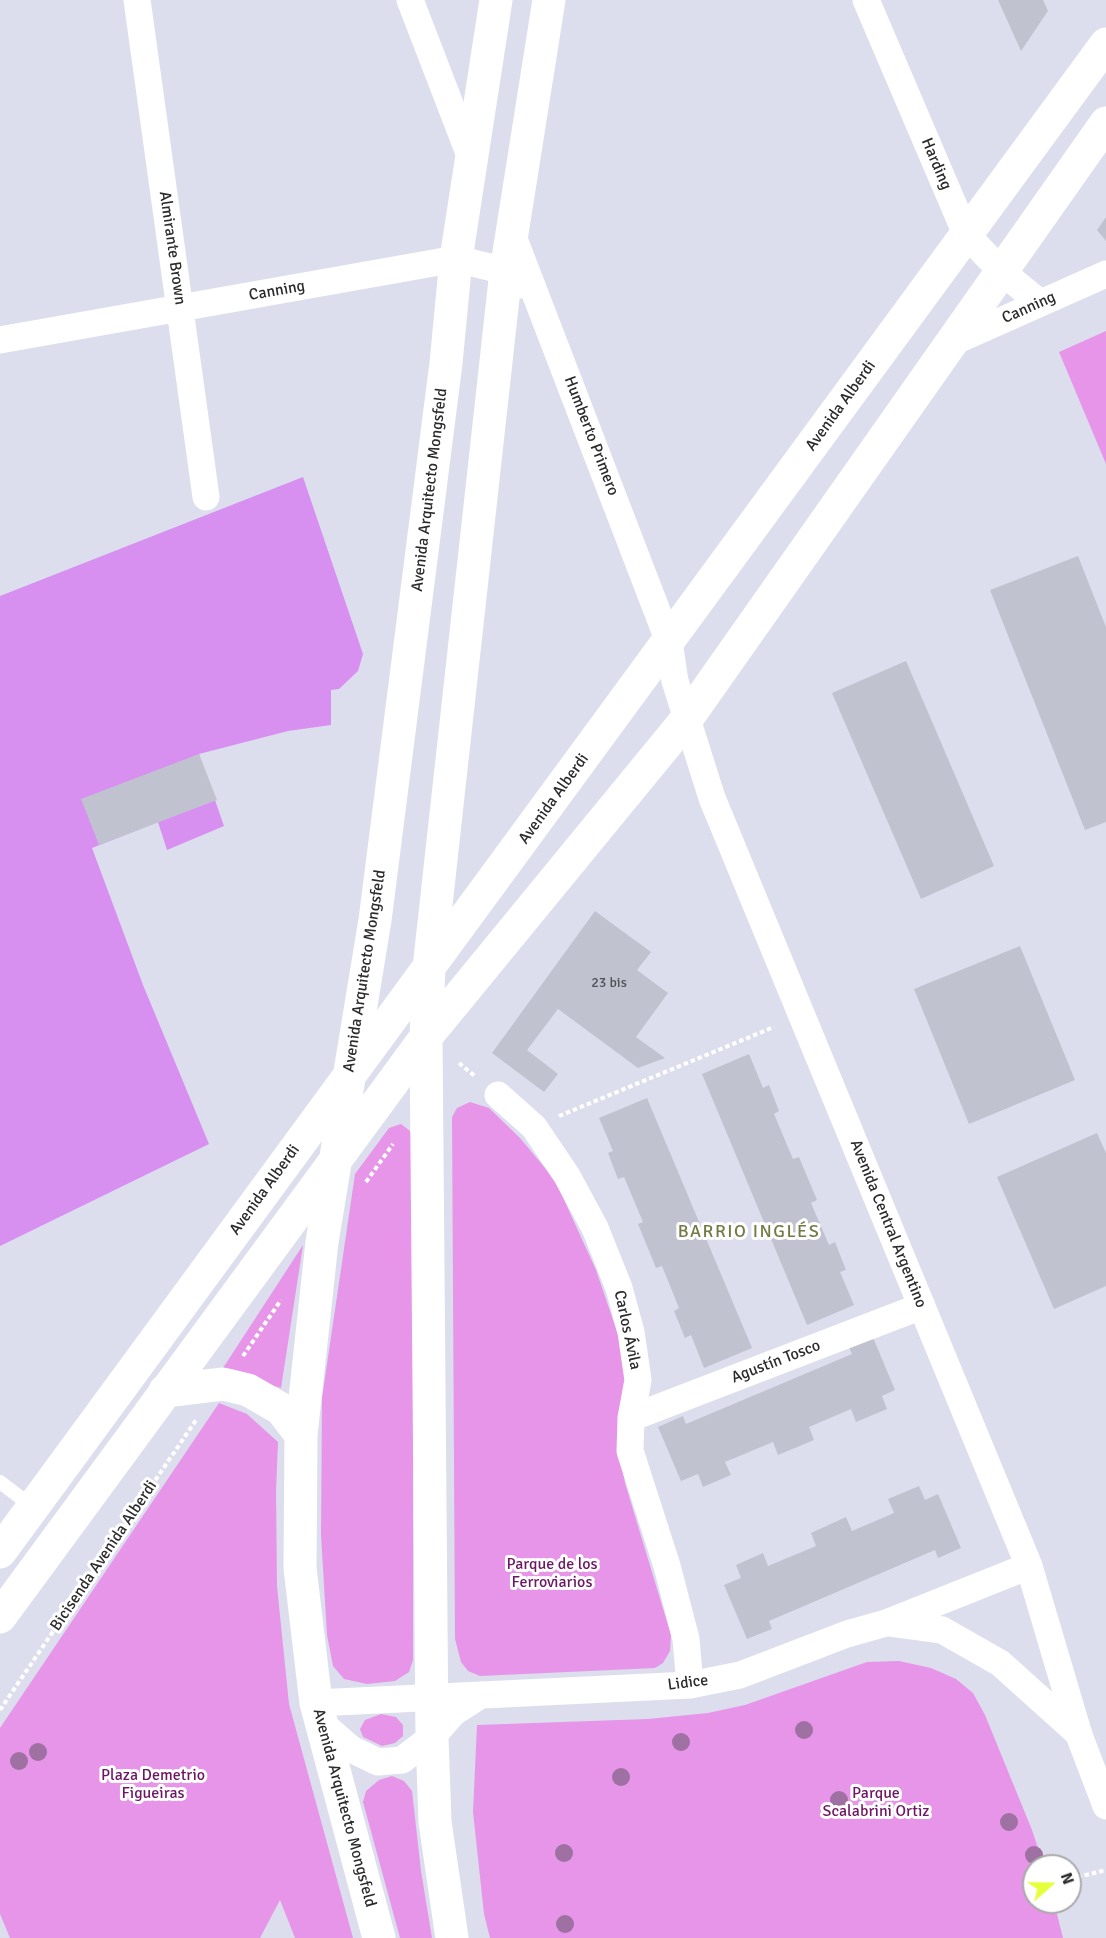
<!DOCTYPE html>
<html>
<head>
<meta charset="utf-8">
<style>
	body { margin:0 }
	#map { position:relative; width:1106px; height:1938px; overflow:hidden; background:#dcdeee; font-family:Signika,sans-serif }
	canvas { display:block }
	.north { position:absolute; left:1022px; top:1854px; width:60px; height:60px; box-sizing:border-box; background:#fff; border:2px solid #aaa; border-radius:50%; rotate:70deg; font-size:16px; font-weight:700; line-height:24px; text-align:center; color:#2b2b2b }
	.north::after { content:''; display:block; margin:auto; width:21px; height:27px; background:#e5ff38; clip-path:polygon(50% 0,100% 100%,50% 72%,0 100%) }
</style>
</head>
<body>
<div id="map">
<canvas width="1106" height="1938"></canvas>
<div class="north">N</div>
</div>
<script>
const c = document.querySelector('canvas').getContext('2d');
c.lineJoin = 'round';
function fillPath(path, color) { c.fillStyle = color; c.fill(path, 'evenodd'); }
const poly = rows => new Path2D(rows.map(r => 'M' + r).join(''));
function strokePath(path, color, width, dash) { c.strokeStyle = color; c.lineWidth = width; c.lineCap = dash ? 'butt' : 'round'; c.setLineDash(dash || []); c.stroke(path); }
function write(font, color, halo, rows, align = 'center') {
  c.font = font + ' Signika,sans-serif'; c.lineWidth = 6; c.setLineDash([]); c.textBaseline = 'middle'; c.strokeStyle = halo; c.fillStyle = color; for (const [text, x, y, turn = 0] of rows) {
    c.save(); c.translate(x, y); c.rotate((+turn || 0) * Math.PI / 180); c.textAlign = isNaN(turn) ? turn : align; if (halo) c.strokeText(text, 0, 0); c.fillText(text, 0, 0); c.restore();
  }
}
fillPath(poly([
	[1106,331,1106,464,1059,352],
	[470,1102,489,1108,520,1138,555,1180,596,1270,611,1314,624,1353,628,1375,619,1450,625,1483,671,1635,670,1651,663,1663,655,1668,480,1676,468,1671,461,1662,455,1639,452,1117,457,1108],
	[401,1124,410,1131,413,1143,413,1660,409,1672,395,1681,367,1684,344,1679,333,1666,327,1635,321,1535,322,1398,355,1174,389,1128],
	[303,1245,281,1388,221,1371],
	[219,1403,247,1414,278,1442,276,1491,277,1586,289,1704,353,1938,295,1938,280,1900,260,1938,10,1938,0,1914,0,1728],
	[899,1661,931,1668,956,1679,973,1693,985,1715,1032,1830,1044,1866,1034,1866,1034,1902,1054,1902,1063,1938,490,1938,484,1914,473,1812,477,1725,648,1719,708,1713,745,1705,867,1662],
	[381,1714,396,1717,403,1725,403,1736,395,1743,382,1746,363,1737,360,1729,365,1720],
	[392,1776,404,1781,412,1791,421,1871,432,1938,400,1938,363,1802,366,1791,379,1780]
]), '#e695e8');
fillPath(poly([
	[303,477,363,654,358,671,339,689,331,690,331,725,288,731,199,754,224,826,167,850,158,822,92,848,143,985,209,1144,0,1246,0,596]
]), '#d790f0');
fillPath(poly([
	[998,0,1043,0,1048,11,1021,51],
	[1106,217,1106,241,1097,230],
	[1078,556,1106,627,1106,822,1085,830,990,590],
	[906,661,994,866,921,899,832,693],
	[199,754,217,800,99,845,81,799],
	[595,911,651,952,637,970,668,993,636,1037,665,1058,638,1068,558,1009,527,1050,558,1074,544,1092,492,1053],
	[1020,946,1075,1080,969,1124,914,989],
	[749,1054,763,1088,769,1085,779,1111,774,1114,793,1159,799,1157,817,1200,811,1203,829,1245,835,1242,846,1270,840,1272,854,1305,807,1325,702,1074],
	[647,1098,752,1348,704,1368,691,1335,685,1338,674,1311,679,1308,662,1266,656,1268,638,1224,643,1222,624,1177,618,1179,608,1153,613,1151,599,1118],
	[1097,1133,1106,1153,1106,1286,1054,1309,997,1177],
	[872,1335,895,1390,882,1396,887,1409,856,1422,851,1409,809,1427,814,1440,778,1455,773,1442,725,1462,731,1475,703,1487,698,1474,681,1481,658,1427,683,1416,686,1424,852,1354,848,1345],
	[919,1486,925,1500,938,1494,961,1548,938,1558,935,1550,769,1621,772,1629,747,1639,724,1585,741,1578,736,1565,763,1553,768,1566,816,1546,811,1533,846,1517,852,1531,894,1513,888,1499]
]), '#c1c2d0');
strokePath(poly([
	[459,1063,476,1077],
	[559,1116,774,1027],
	[366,1182,393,1144],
	[243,1356,281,1300],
	[0,1710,196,1420],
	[1070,1879,1106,1870]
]), '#fff', 4, [4.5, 3]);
strokePath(poly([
	[0,1482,33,1507]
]), '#fff', 14);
strokePath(poly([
	[137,0,206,497],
	[410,0,472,161],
	[866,0,966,234,1001,271,1040,303],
	[511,231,669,642,675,681,712,798,1029,1566,1079,1735,1106,1806],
	[0,340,456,259,506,271,521,285],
	[951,343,1106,274],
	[498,1095,534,1127,567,1176,595,1228,619,1288,631,1332,638,1380,631,1418,630,1451,667,1566,686,1639,690,1685],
	[631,1418,922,1306],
	[890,1623,942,1630,1000,1663,1079,1734],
	[316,1703,690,1685,740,1675,847,1634,886,1623,1029,1566],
	[319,1721,351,1749,378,1762,402,1760,432,1737,453,1713,481,1695]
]), '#fff', 27);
strokePath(poly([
	[165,1391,223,1384,248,1390,281,1409,301,1435],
	[0,1552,1106,44],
	[0,1617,426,1037,686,720,1106,123],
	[379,1938,316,1703,300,1568,301,1435,322,1242,375,920,446,363,456,259,496,0],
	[452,1938,435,1822,432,1737,426,1037,429,968,506,271,549,0]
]), '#fff', 33);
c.fillStyle = '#9f70a2';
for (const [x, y] of [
	[804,1730],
	[681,1742],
	[38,1752],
	[19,1761],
	[621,1777],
	[839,1800],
	[1009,1822],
	[564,1853],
	[1034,1855],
	[565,1924]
]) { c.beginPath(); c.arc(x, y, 9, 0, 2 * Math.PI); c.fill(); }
write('14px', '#505154', null, [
	["23 bis",609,983]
]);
write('16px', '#2b2b2b', '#fff', [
	["Harding",936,164,67],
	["Almirante Brown",172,248,82],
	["Canning",277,291,-10],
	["Canning",1029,308,-24],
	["Avenida Alberdi",841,406,-54],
	["Humberto Primero",591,436,69],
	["Avenida Arquitecto Mongsfeld",430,490,-83],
	["Avenida Alberdi",554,799,-54],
	["Avenida Arquitecto Mongsfeld",365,971,-81],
	["Avenida Alberdi",265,1190,-54],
	["Avenida Central Argentino",888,1224,68],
	["Carlos Ávila",627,1330,78],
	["Agustín Tosco",776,1362,-21],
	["Bicisenda Avenida Alberdi",104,1556,-56],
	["Lidice",688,1683,-7],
	["Avenida Arquitecto Mongsfeld",344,1808,75]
]);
write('16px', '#6d1664', '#fff', [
	["Parque de los",552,1565],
	["Ferroviarios",552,1583],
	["Plaza Demetrio",153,1776],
	["Figueiras",153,1794],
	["Parque",876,1794],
	["Scalabrini Ortiz",876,1812]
]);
c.letterSpacing = '1.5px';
write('18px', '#727a45', '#fff', [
	["BARRIO INGLÉS",749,1232]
]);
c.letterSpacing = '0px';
</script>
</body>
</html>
